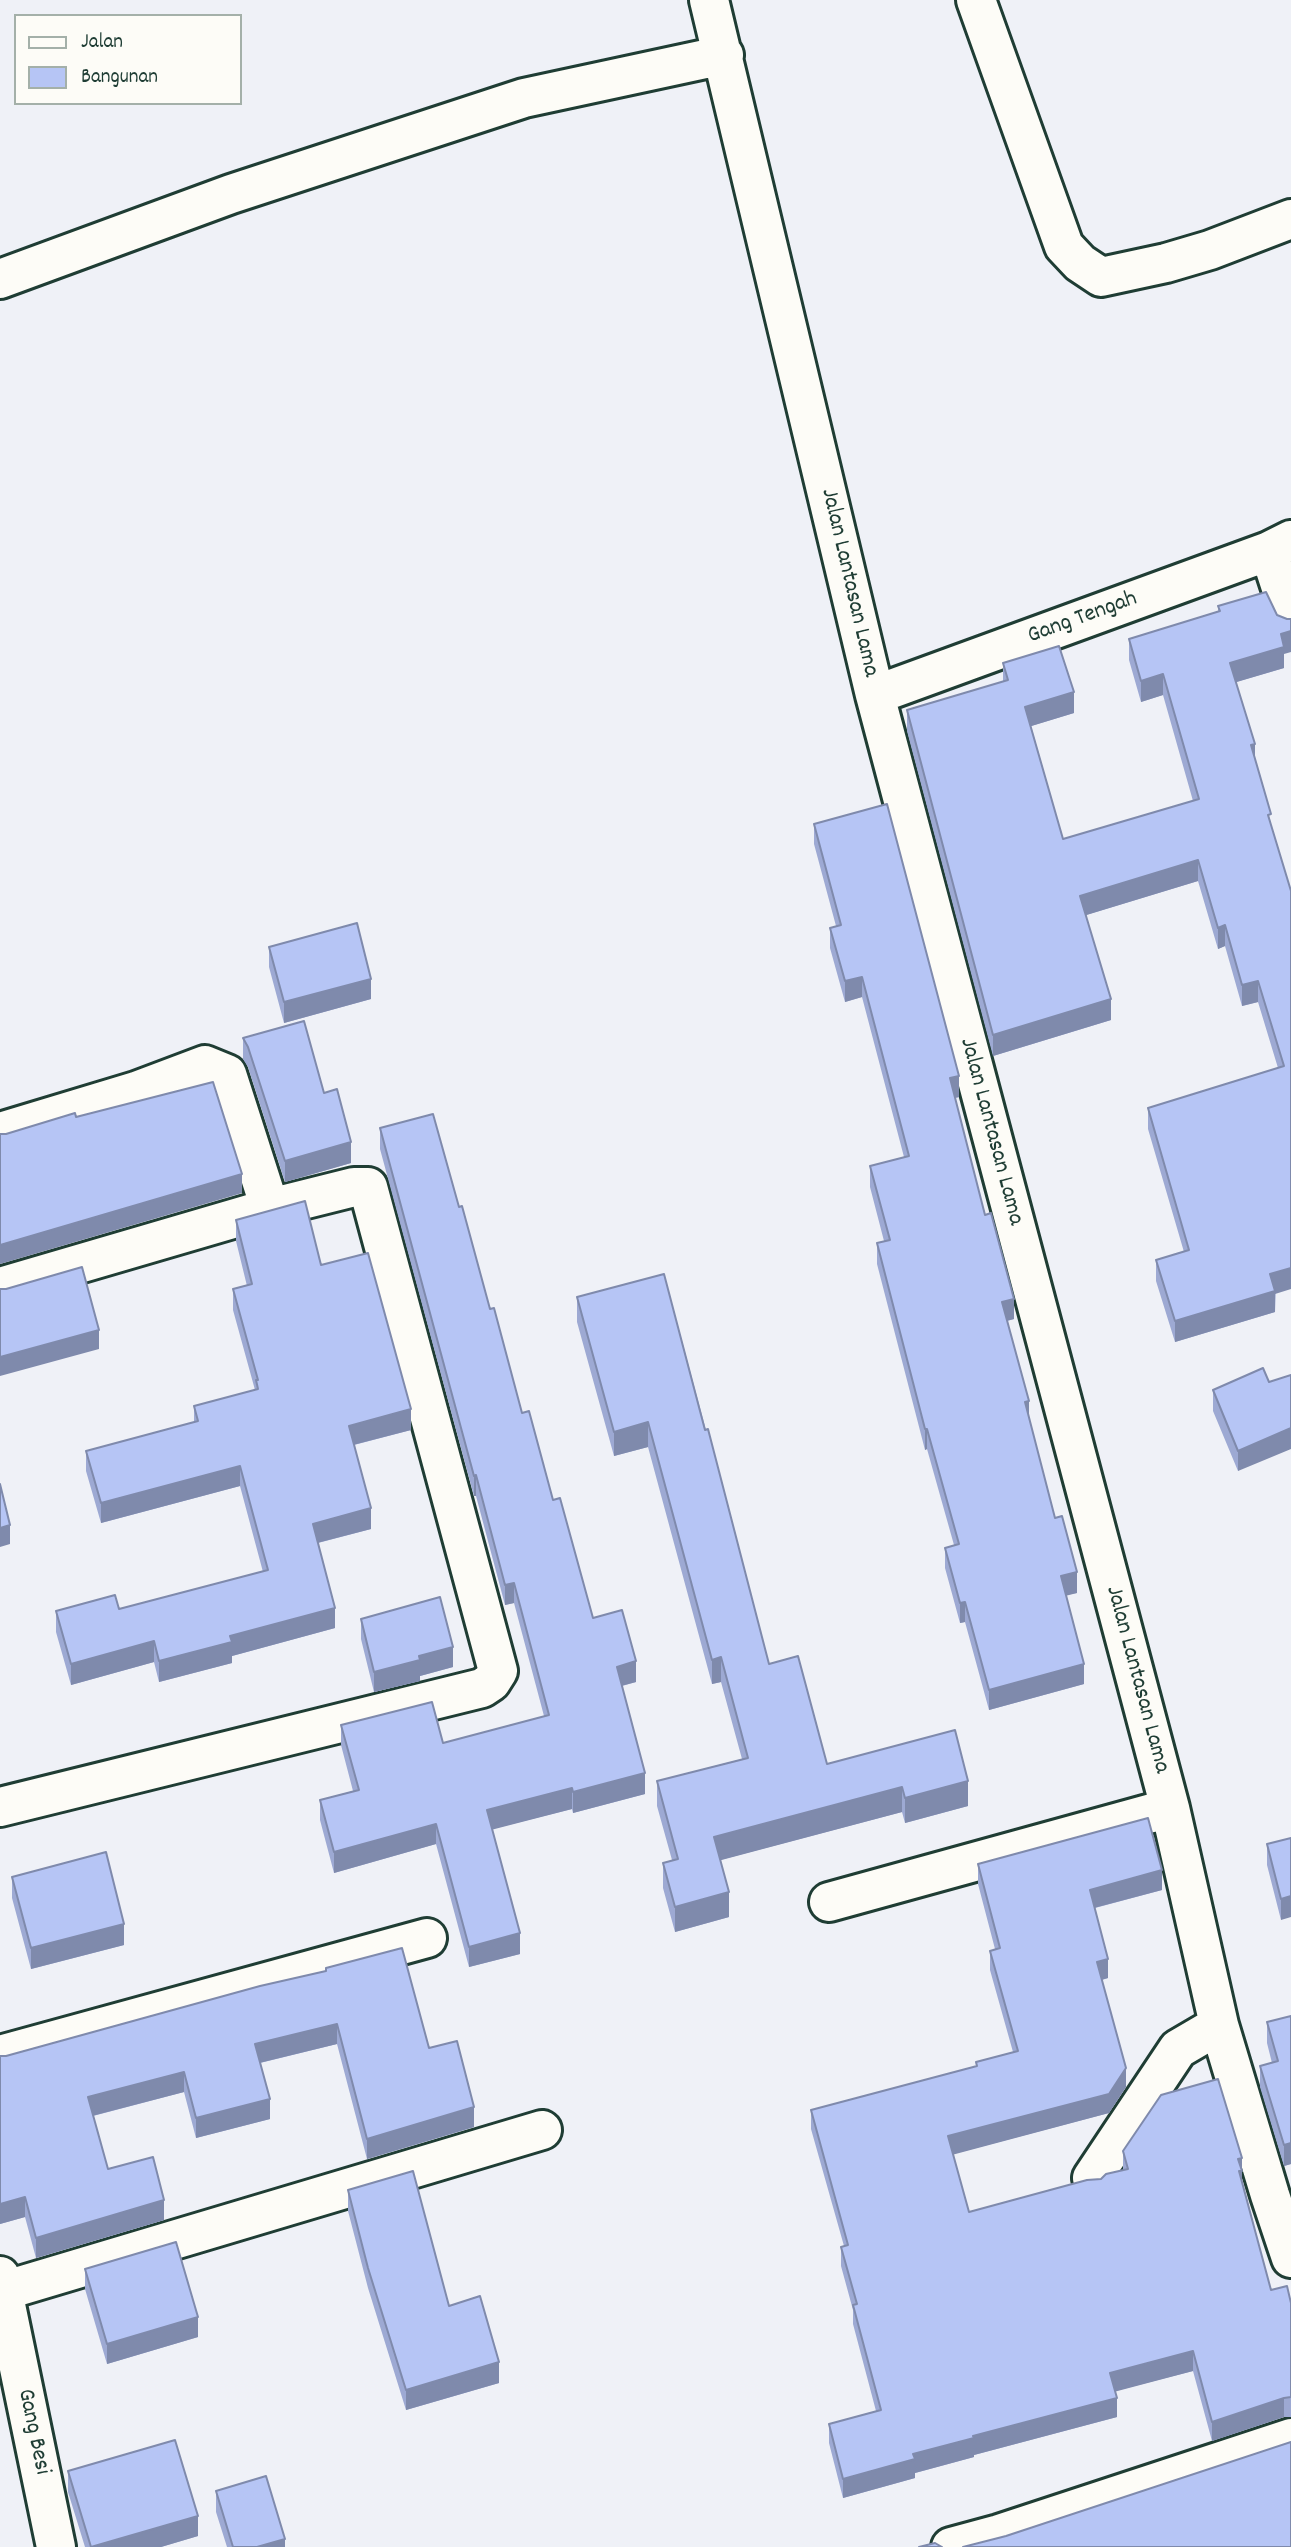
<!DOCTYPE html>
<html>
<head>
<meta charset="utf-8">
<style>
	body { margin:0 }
	#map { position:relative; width:1291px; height:2547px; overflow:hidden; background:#eff1f7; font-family:Dekko,sans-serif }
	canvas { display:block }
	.legend { position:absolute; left:14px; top:14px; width:228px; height:91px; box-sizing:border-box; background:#fdfcf7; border:2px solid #a4b0a9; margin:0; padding:9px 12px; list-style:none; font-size:21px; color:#1f3d34 }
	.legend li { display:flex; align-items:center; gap:14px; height:35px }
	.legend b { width:35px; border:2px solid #a4b0a9 }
</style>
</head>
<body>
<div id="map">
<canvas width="1291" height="2547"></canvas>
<ul class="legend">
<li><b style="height:9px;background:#fdfcf7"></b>Jalan</li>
<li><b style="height:19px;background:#b6c5f5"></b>Bangunan</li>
</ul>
</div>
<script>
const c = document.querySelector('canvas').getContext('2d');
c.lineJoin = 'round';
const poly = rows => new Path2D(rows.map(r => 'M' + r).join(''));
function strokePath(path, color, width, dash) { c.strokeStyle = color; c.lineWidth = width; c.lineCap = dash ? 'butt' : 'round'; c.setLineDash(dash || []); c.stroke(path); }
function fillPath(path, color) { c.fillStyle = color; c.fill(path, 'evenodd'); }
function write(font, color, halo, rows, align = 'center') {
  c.font = font + ' Dekko,sans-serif'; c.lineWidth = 6; c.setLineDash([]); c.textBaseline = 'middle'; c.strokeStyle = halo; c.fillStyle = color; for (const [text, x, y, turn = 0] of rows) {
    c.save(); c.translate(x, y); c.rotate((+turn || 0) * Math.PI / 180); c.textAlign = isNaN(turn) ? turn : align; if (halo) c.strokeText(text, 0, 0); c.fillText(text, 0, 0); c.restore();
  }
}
const minor = poly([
	[709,0,875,695,1170,1808,1219,2025,1270,2195,1291,2258],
	[976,0,1064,246,1080,263,1101,277,1166,263,1210,250,1291,219],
	[0,279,231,194,524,98,724,55],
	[1269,551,1291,619],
	[875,695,1269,551,1291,540],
	[0,1132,136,1091,205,1065,227,1074,270,1208],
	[0,1287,270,1208,354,1187,368,1187,498,1671,491,1682,482,1688,0,1807],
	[829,1902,1170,1808],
	[0,2055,427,1938],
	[1092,2178,1178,2049,1219,2025],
	[0,2276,56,2547],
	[3,2291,542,2130],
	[951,2547,999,2534,1291,2438]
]);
strokePath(minor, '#1f3d34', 44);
strokePath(minor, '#fdfcf7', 38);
fillPath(poly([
	[1218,606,1284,654,1284,668,1236,682,1271,824,1291,891,1275,1312,1175,1342,1156,1281,1156,1260,1184,1252,1148,1129,1148,1108,1278,1068,1258,1002,1242,1006,1225,946,1218,949,1198,881,1086,915,1111,1020,993,1056,907,731,907,710,1003,682,1003,663,1074,713,1031,726,1063,839,1193,801,1163,695,1141,702,1129,660,1129,639,1218,612],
	[814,824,959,1097,955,1098,985,1215,1014,1319,1007,1321,1029,1418,1055,1518,1077,1593,1066,1595,1084,1684,989,1710,965,1622,960,1623,945,1568,945,1548,954,1545,927,1449,925,1450,877,1264,877,1243,884,1241,870,1187,870,1166,904,1157,862,997,845,1002,830,948,830,928,836,926,814,844],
	[269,947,371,999,284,1023,269,967],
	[243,1038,324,1093,351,1163,285,1182,248,1067,243,1059],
	[380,1128,459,1207,522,1413,553,1500,593,1618,636,1682,622,1686,645,1794,573,1813,572,1809,492,1829,520,1954,469,1967,436,1844,334,1873,320,1820,320,1800,353,1791,341,1745,341,1725,443,1743,544,1716,514,1603,505,1605,476,1496,474,1496,380,1149],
	[236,1220,321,1265,411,1430,354,1445,371,1529,318,1543,335,1628,232,1656,232,1663,159,1682,154,1662,71,1685,56,1632,56,1611,119,1609,263,1572,240,1486,101,1523,86,1471,86,1451,194,1422,194,1406,255,1390,233,1310,233,1289,247,1286,236,1241],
	[664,1274,769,1664,827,1764,968,1806,905,1823,902,1812,720,1860,729,1917,675,1932,663,1888,663,1863,672,1860,657,1806,657,1781,742,1759,721,1682,712,1684,648,1447,614,1456,577,1322,577,1297],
	[1269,1382,1238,1471,1213,1411,1213,1390],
	[361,1619,453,1667,420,1676,420,1681,374,1692,361,1639],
	[1291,1838,1281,1920,1267,1865,1267,1844],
	[978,1864,1162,1890,1095,1908,1108,1978,1102,1980,1126,2087,1109,2113,953,2154,969,2212,1101,2179,1123,2170,1123,2151,1242,2158,1242,2180,1271,2290,1291,2303,1291,2417,1284,2417,1212,2441,1193,2371,1115,2391,1117,2417,974,2455,974,2457,915,2473,915,2478,843,2498,829,2443,829,2424,876,2411,853,2324,853,2310,841,2266,841,2247,844,2246,811,2129,811,2110,976,2067,976,2062,1013,2052,990,1970,990,1951,995,1949,978,1884],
	[12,1877,124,1945,31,1969,12,1898],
	[326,1968,429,2048,474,2127,367,2159,337,2044,260,2063,270,2119,196,2138,184,2092,93,2116,108,2169,164,2220,36,2258,25,2217,0,2224,0,2056,6,2056,326,1971],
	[1291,2016,1291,2164,1284,2166,1260,2087,1260,2066,1272,2063,1267,2043,1267,2022],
	[348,2190,449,2306,499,2383,406,2410,368,2288,348,2211],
	[85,2269,198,2337,107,2364,85,2289],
	[68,2471,198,2536,161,2547,85,2547,68,2492],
	[216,2491,285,2547,227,2547,216,2512]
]), '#9da9d3');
fillPath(poly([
	[1291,631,1291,652,1284,654,1284,668,1230,684,1230,663,1281,634],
	[1163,674,1163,695,1141,702,1141,681],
	[1074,692,1074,713,1025,728,1025,707],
	[1255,744,1255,765,1251,745],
	[1198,860,1198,881,1080,917,1080,896],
	[1225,925,1225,946,1218,949,1218,928],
	[862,977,862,997,845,1002,845,981],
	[371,979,371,999,284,1023,284,1002],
	[1258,981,1258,1002,1242,1006,1242,985],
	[1111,999,1111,1020,993,1056,993,1035],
	[959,1076,959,1097,950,1099,950,1078],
	[351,1142,351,1163,285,1182,285,1161],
	[242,1174,242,1193,0,1264,0,1245],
	[1291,1268,1291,1289,1275,1294,1275,1312,1175,1342,1175,1321,1270,1274],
	[1014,1299,1014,1319,1002,1322,1002,1302],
	[99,1330,99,1349,0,1376,0,1357],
	[1029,1401,1029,1422,1025,1402],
	[411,1409,411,1430,349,1446,349,1426],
	[648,1422,648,1447,614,1456,614,1432],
	[1291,1428,1291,1449,1238,1471,1238,1451],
	[925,1429,927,1429,927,1449,925,1450],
	[240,1466,240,1486,101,1523,101,1503],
	[476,1475,476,1496,474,1496,474,1476],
	[371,1508,371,1529,313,1544,313,1524],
	[10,1525,10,1544,0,1547,0,1528],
	[1077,1572,1077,1593,1061,1597,1061,1576],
	[514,1583,514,1603,505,1605,505,1585],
	[965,1602,965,1622,960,1623,960,1603],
	[335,1608,335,1628,232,1656,232,1663,159,1682,159,1661,230,1636],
	[154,1641,154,1662,71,1685,71,1664],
	[453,1647,453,1667,420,1676,420,1681,374,1692,374,1672,419,1656],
	[721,1657,721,1682,712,1684,712,1660],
	[636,1661,636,1682,617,1687,617,1667],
	[1084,1664,1084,1684,989,1710,989,1690],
	[645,1773,645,1794,573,1813,573,1792],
	[968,1781,968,1806,905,1823,905,1798],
	[902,1787,902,1812,714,1862,714,1837],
	[572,1788,572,1809,487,1831,487,1810],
	[436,1824,436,1844,334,1873,334,1852],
	[1162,1870,1162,1890,1090,1909,1090,1890],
	[729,1892,729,1917,675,1932,675,1907],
	[1291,1896,1291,1917,1281,1920,1281,1899],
	[124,1924,124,1945,31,1969,31,1948],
	[520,1933,520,1954,469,1967,469,1947],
	[1108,1959,1108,1978,1097,1981,1097,1962],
	[337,2024,337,2044,255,2064,255,2044],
	[1126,2068,1126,2087,1109,2113,948,2156,948,2136],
	[184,2072,184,2092,88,2117,88,2097],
	[270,2099,270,2119,196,2138,196,2118],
	[474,2107,474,2127,367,2159,367,2139],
	[1291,2143,1291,2164,1284,2166,1284,2145],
	[1242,2158,1242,2190,1238,2159],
	[25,2197,25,2217,0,2224,0,2204],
	[164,2200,164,2220,36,2258,36,2238],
	[198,2317,198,2337,107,2364,107,2344],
	[1193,2351,1193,2371,1110,2393,1110,2373],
	[499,2362,499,2383,406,2410,406,2390],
	[1117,2398,1117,2417,974,2455,974,2457,915,2473,915,2478,843,2498,843,2479,913,2454,973,2436],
	[1284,2398,1284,2417,1212,2441,1212,2422],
	[198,2516,198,2536,161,2547,92,2547],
	[285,2539,285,2547,257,2547]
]), '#7f8aac');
const building = poly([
	[1266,592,1277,615,1287,619,1291,619,1291,631,1281,634,1284,647,1230,663,1255,744,1251,745,1271,814,1268,815,1291,891,1291,1268,1270,1274,1275,1291,1175,1321,1156,1260,1189,1250,1148,1108,1284,1066,1258,981,1242,985,1225,925,1218,928,1198,860,1080,896,1111,999,993,1035,907,710,1008,680,1003,663,1059,646,1074,692,1025,707,1063,839,1199,799,1163,674,1141,681,1129,639,1220,611,1218,606,1266,592],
	[887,804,959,1076,950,1078,985,1215,991,1213,1014,1299,1002,1302,1029,1401,1025,1402,1055,1518,1062,1516,1077,1572,1061,1576,1084,1664,989,1690,965,1602,960,1603,945,1548,959,1544,927,1429,925,1429,877,1243,890,1240,870,1166,909,1156,862,977,845,981,830,928,841,925,814,824,887,804],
	[357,923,371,979,284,1002,269,947,357,923],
	[304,1021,324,1093,337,1089,351,1142,285,1161,248,1047,243,1038,304,1021],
	[213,1082,242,1174,0,1245,0,1134,6,1134,75,1113,76,1117,213,1082],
	[433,1114,459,1207,462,1206,490,1309,494,1308,522,1413,529,1411,553,1500,560,1498,593,1618,622,1610,636,1661,617,1667,645,1773,573,1792,572,1788,487,1810,520,1933,469,1947,436,1824,334,1852,320,1800,359,1790,341,1725,432,1702,443,1743,549,1715,514,1583,505,1585,476,1475,474,1476,380,1128,433,1114],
	[305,1201,321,1265,368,1253,411,1409,349,1426,371,1508,313,1524,335,1608,230,1636,232,1642,159,1661,154,1641,71,1664,56,1611,115,1595,119,1609,268,1570,240,1466,101,1503,86,1451,198,1421,194,1406,258,1389,256,1380,258,1380,233,1289,252,1284,236,1220,305,1201],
	[82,1267,99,1330,0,1357,0,1289,6,1289,82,1267],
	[664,1274,705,1430,708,1429,769,1664,798,1656,827,1764,955,1730,968,1781,905,1798,902,1787,714,1837,729,1892,675,1907,663,1863,678,1859,657,1781,748,1758,721,1657,712,1660,648,1422,614,1432,577,1297,664,1274],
	[1263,1368,1269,1382,1291,1375,1291,1428,1238,1451,1213,1390,1263,1368],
	[0,1484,10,1525,0,1528,0,1484],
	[440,1597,453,1647,419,1656,420,1660,374,1672,361,1619,440,1597],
	[1148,1818,1162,1870,1090,1890,1108,1959,1097,1962,1126,2068,1109,2094,948,2136,969,2212,1087,2180,1101,2179,1106,2174,1128,2169,1123,2151,1161,2095,1218,2079,1242,2158,1238,2159,1242,2171,1239,2171,1271,2290,1287,2286,1291,2303,1291,2397,1284,2398,1212,2422,1193,2351,1110,2373,1117,2398,973,2436,974,2438,913,2454,915,2459,843,2479,829,2424,881,2410,853,2305,857,2304,841,2247,848,2245,811,2110,977,2066,976,2062,1018,2051,990,1951,1000,1948,978,1864,1148,1818],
	[1291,1838,1291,1896,1281,1899,1267,1844,1291,1838],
	[106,1852,124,1924,31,1948,12,1877,106,1852],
	[402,1948,429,2048,457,2041,474,2107,367,2139,337,2024,255,2044,270,2099,196,2118,184,2072,88,2097,108,2169,153,2157,164,2200,36,2238,25,2197,0,2204,0,2056,6,2056,260,1986,326,1971,326,1968,402,1948],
	[1291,2016,1291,2143,1284,2145,1260,2066,1278,2061,1267,2022,1291,2016],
	[413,2171,449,2306,480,2296,499,2362,406,2390,368,2268,348,2190,413,2171],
	[176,2242,198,2317,107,2344,85,2269,176,2242],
	[175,2440,198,2516,91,2547,68,2471,175,2440],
	[1291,2442,1291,2547,963,2547,1006,2536,1291,2442],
	[266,2476,285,2539,257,2547,233,2547,216,2491,266,2476],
	[935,2543,942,2547,919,2547,935,2543]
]);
fillPath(building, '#b6c5f5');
strokePath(building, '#7f8aac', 2);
write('24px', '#1f3d34', '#fdfcf7', [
	["Jalan Lantasan Lama",848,583,77],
	["Gang Tengah",1083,619,-20],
	["Jalan Lantasan Lama",990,1132,75],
	["Jalan Lantasan Lama",1136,1680,75],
	["Gang Besi",32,2432,78]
]);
</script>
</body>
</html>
